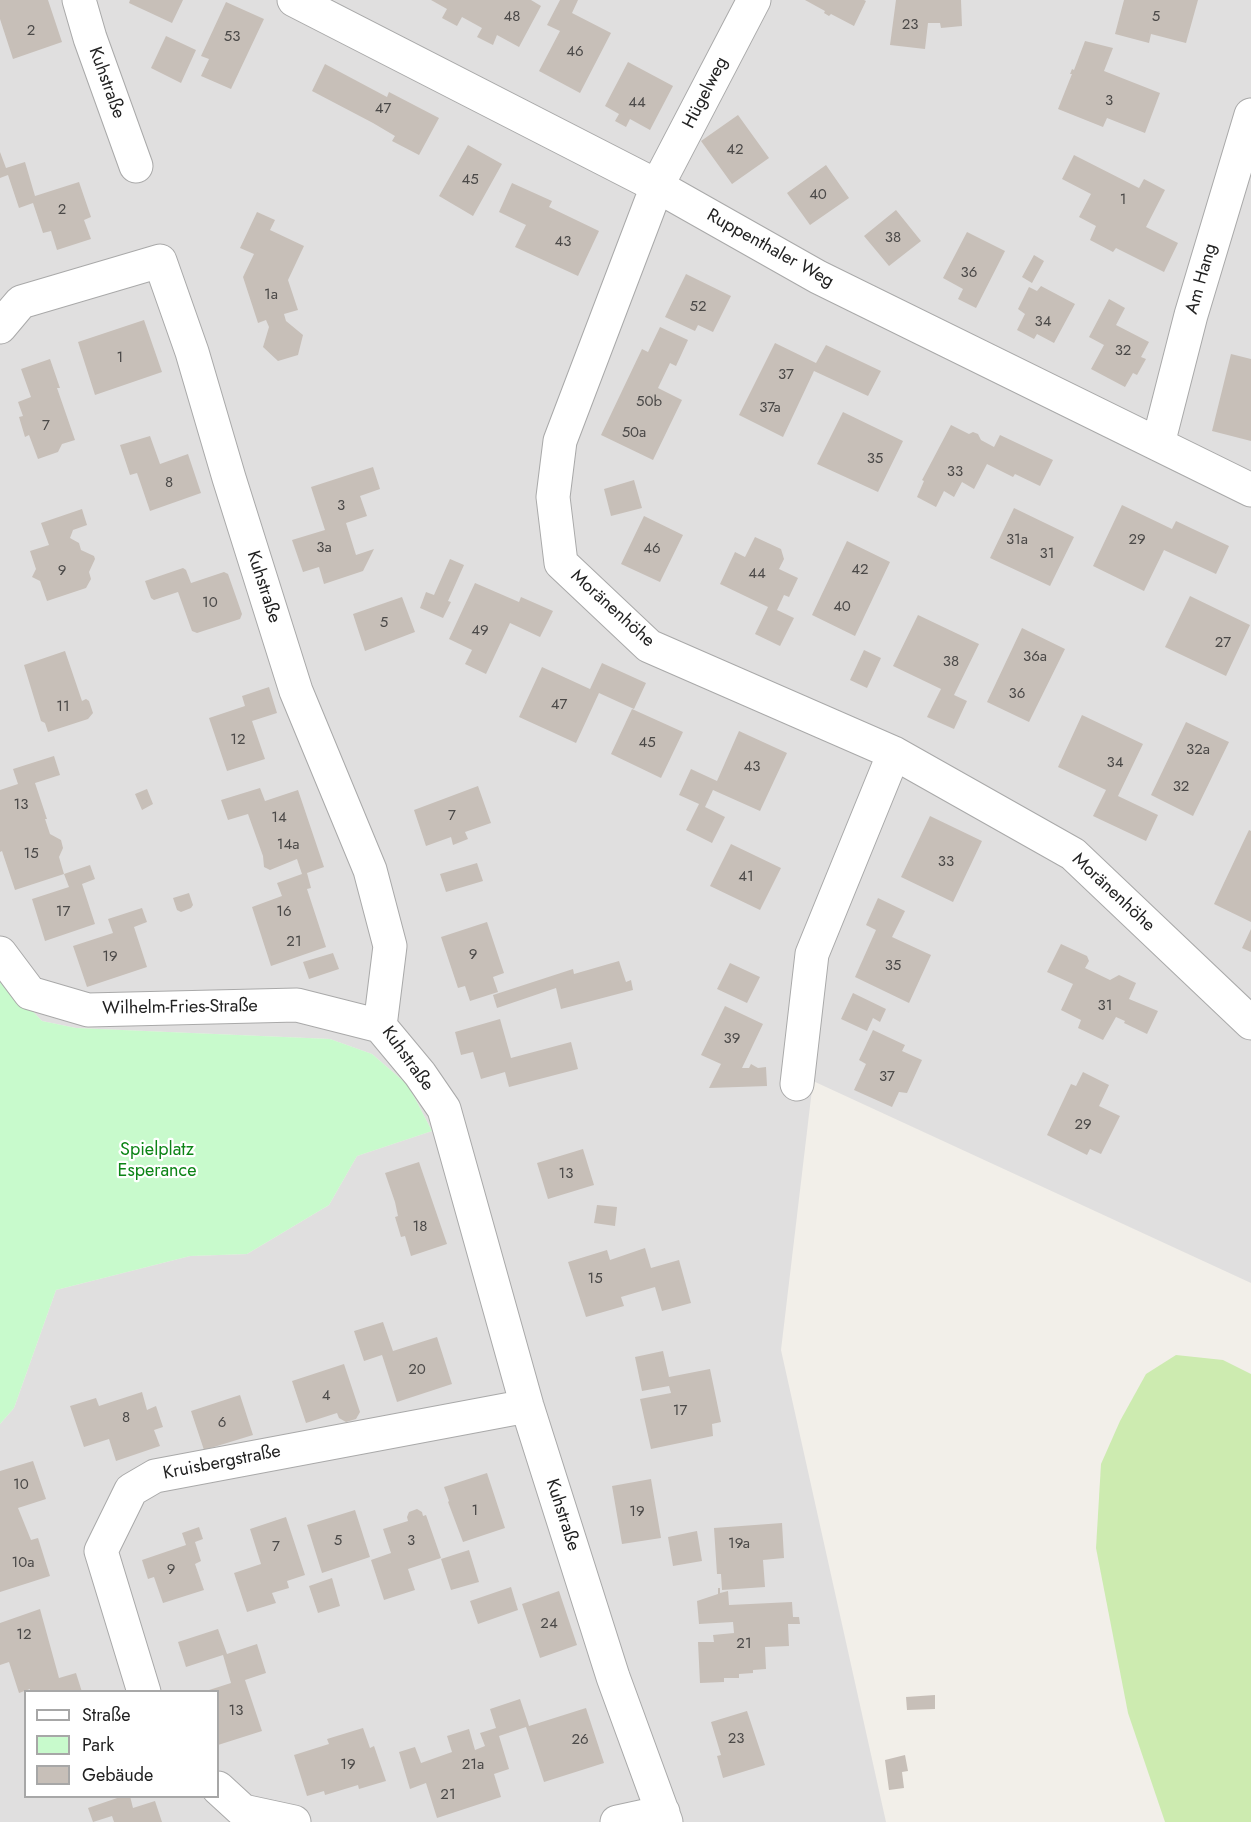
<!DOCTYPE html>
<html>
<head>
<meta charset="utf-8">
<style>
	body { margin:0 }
	#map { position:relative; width:1251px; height:1822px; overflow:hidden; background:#f2efe9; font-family:Jost,sans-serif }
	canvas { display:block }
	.legend { position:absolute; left:24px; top:1690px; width:195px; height:108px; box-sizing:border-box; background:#fff; border:2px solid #a7a7a7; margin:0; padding:8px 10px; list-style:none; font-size:18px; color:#222 }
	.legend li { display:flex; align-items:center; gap:12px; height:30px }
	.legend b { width:30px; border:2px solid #a7a7a7 }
</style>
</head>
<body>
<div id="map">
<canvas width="1251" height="1822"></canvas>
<ul class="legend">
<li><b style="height:8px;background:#fff"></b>Straße</li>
<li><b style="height:16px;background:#c8facc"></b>Park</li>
<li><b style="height:16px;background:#c7bfb8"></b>Gebäude</li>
</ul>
</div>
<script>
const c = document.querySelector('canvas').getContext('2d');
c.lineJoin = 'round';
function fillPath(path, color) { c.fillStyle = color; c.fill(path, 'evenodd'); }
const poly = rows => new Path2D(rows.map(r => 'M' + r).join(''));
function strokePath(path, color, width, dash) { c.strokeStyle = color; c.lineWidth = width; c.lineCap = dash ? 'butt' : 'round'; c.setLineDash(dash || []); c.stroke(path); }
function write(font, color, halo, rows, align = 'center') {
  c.font = font + ' Jost,sans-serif'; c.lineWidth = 4.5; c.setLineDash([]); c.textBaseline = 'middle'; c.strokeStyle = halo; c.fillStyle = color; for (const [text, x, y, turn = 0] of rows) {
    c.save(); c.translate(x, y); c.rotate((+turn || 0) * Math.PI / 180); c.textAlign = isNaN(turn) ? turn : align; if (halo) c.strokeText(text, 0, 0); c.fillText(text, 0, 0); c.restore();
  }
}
fillPath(poly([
	[0,0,1251,0,1251,1283,813,1081,781,1350,886,1822,0,1822,0,1424,14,1408,56,1290,190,1256,247,1254,329,1205,357,1156,432,1131,408,1085,372,1054,330,1039,76,1028,42,1021,0,977],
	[26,1692,218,1692,218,1796,26,1796]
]), '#e0dfdf');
fillPath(poly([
	[1176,1355,1223,1360,1251,1374,1251,1822,1165,1822,1128,1713,1096,1548,1101,1464,1120,1421,1146,1374]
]), '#cdebb0');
fillPath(poly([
	[0,977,42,1021,76,1028,330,1039,372,1054,408,1085,432,1131,357,1156,329,1205,247,1254,190,1256,56,1290,14,1408,0,1424]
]), '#c8facc');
fillPath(poly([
	[0,0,48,0,62,42,13,59,0,19],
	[130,0,183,0,172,23,129,3],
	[431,0,531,0,541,6,519,47,497,35,493,45,477,37,482,28,462,17,457,26,442,18,447,9],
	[560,0,578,0,572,13,611,33,580,93,539,71,560,31,547,25],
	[805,0,864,0,866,1,854,26,831,14,829,16,824,13,825,11],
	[896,0,961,0,962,26,941,28,940,23,928,23,925,49,890,45],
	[1124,0,1198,0,1186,43,1151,34,1149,43,1115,34],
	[226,2,264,19,231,89,201,76,209,59,201,56],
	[166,36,196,50,181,83,151,68],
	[1085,41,1113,48,1104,71,1160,93,1145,133,1107,118,1103,127,1058,109,1072,74,1070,74,1072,69,1074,70],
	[628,62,673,86,650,130,630,119,626,127,615,121,619,114,605,106],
	[325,64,387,97,389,92,439,118,419,155,392,141,395,136,373,123,312,91],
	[738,115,769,158,732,184,701,141],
	[468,145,502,164,473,216,439,196],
	[0,152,6,168,25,162,35,196,79,182,91,217,84,220,91,239,57,250,51,231,43,233,33,203,19,208,8,175,0,178],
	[1074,155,1139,188,1144,179,1165,190,1146,227,1178,243,1164,272,1116,248,1113,252,1090,240,1096,226,1079,217,1091,194,1062,179],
	[826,165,849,198,810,225,787,193],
	[512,183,552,201,549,207,599,231,578,276,515,247,526,225,499,212],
	[896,210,921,241,889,266,864,236],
	[257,212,275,220,270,230,304,246,288,280,298,310,284,314,286,321,303,335,298,355,278,361,263,347,269,327,266,320,258,323,243,277,254,254,240,248],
	[967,232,1005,251,976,308,958,299,963,289,943,278],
	[1034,255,1044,261,1032,283,1022,277],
	[686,274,731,296,713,332,698,325,695,331,665,317],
	[1041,286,1075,304,1054,343,1037,334,1034,339,1017,330,1025,314,1018,309,1029,287,1037,291],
	[1109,299,1125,308,1116,325,1149,342,1141,357,1146,359,1137,375,1133,373,1125,387,1091,369,1104,345,1089,337],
	[144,320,162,372,95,395,78,342],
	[660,327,688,340,676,366,670,363,658,388,682,400,653,460,601,435,642,349,648,352],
	[775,343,816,363,826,345,881,371,868,396,814,371,783,437,739,415],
	[1231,354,1251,359,1251,441,1212,431],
	[50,359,60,388,57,388,75,440,62,444,58,452,38,459,29,435,25,437,19,417,23,416,18,402,31,397,21,369],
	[843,412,903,441,878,492,817,464],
	[951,425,969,434,973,432,978,434,981,440,994,447,1000,435,1053,460,1040,486,1015,474,1013,477,987,464,974,489,962,482,954,497,944,491,936,507,917,497,924,481,922,480],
	[150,436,160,464,188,454,201,493,150,511,137,473,130,475,120,445],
	[373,467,380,489,360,496,367,516,346,523,356,555,374,549,363,571,324,584,319,567,303,572,292,540,325,530,311,487],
	[634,480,642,508,611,516,604,489],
	[1122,505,1172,529,1176,521,1229,546,1216,574,1164,550,1144,591,1093,566],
	[1014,508,1074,537,1050,586,990,558],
	[82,509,87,525,73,530,70,538,79,543,81,550,94,556,95,559,89,572,91,579,86,588,47,601,40,581,32,577,36,569,30,551,49,545,41,523],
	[644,516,683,535,660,582,621,564],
	[755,537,781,549,784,559,779,569,798,578,789,597,784,595,777,610,794,618,780,646,755,634,768,607,720,584,735,552,745,557],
	[847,541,890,562,855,636,812,615],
	[450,559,464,565,448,601,451,602,443,618,420,608,426,592,434,595],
	[183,568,186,570,191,583,224,572,228,574,242,614,240,619,197,633,192,631,178,592,154,600,151,598,145,581],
	[475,583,519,602,521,597,553,611,540,637,510,623,486,674,465,664,472,650,449,639],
	[1190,596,1250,625,1226,676,1165,647],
	[402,597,415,632,365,651,353,614],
	[918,615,979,644,954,695,967,701,954,729,927,717,941,689,893,666],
	[1022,628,1065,649,1029,722,987,702],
	[864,650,881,658,867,688,850,680],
	[65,651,82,701,86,699,89,701,93,713,88,719,48,732,45,723,41,721,24,665],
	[602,663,646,683,634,709,599,693,576,743,519,717,542,667,590,689],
	[269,687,277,713,252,721,265,759,227,771,209,718,245,706,242,696],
	[632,709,683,732,661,778,611,754],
	[1082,715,1143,744,1118,796,1158,815,1146,841,1093,816,1106,790,1058,767],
	[1186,722,1229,742,1193,816,1151,795],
	[739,731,787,753,760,811,713,790,705,807,725,817,712,843,686,830,699,804,679,795,691,769,717,781],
	[54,756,60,775,35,783,47,819,45,819,50,834,61,840,63,848,59,857,64,874,15,890,2,851,0,852,0,790,18,784,13,769],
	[478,786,491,823,465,832,468,839,453,845,451,837,426,846,414,810],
	[260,788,265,801,298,790,324,867,307,873,311,888,307,889,326,947,271,966,252,907,282,896,277,883,302,874,297,859,270,870,264,867,263,856,248,814,228,820,221,800],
	[147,789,153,804,142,810,135,794],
	[930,816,982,841,953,902,901,877],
	[1249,830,1251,831,1251,922,1214,904],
	[731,844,781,868,760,910,710,886],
	[477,863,483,881,446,892,440,874],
	[90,865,95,879,82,884,95,924,45,941,32,899,69,887,64,874],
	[189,893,193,905,191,908,181,912,177,910,173,898],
	[878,898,905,911,892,937,931,955,909,1003,855,977,876,930,866,925],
	[142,908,147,922,134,927,147,967,87,987,73,946,113,933,108,919],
	[487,922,504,973,493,977,498,992,470,1001,465,986,458,988,441,937],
	[1251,929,1251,952,1242,948],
	[1061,944,1087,956,1089,961,1085,968,1110,980,1119,975,1136,983,1129,999,1158,1011,1147,1034,1124,1023,1125,1021,1116,1017,1103,1040,1078,1028,1081,1020,1061,1010,1073,984,1047,972],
	[333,953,339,969,309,979,303,962],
	[619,961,626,982,631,980,633,990,561,1009,556,988,497,1008,493,995,573,969,574,974],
	[730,963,760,977,747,1003,717,989],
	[853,993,886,1009,880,1022,873,1018,867,1031,841,1019],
	[725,1006,763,1024,742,1068,749,1068,751,1064,758,1068,766,1067,767,1086,709,1088,721,1064,701,1055],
	[500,1019,511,1058,571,1042,578,1069,509,1087,505,1072,481,1079,473,1052,461,1055,455,1032],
	[873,1030,905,1045,902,1051,922,1060,907,1093,899,1092,892,1107,854,1090,866,1064,859,1060],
	[1083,1072,1109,1085,1099,1106,1120,1116,1101,1154,1090,1149,1087,1155,1047,1135,1071,1084,1076,1086],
	[583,1149,594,1185,548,1199,537,1163],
	[419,1162,447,1244,411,1256,405,1236,401,1237,395,1217,398,1216,395,1202,385,1173],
	[597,1205,617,1207,615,1226,594,1223],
	[645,1248,651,1268,679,1260,691,1303,662,1311,655,1287,621,1297,624,1306,586,1317,568,1262,607,1250,610,1260],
	[383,1322,393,1351,437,1337,452,1384,397,1402,382,1355,364,1361,354,1331],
	[663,1351,669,1377,710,1369,721,1422,712,1424,713,1436,651,1449,640,1399,671,1393,669,1386,642,1391,635,1357],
	[344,1364,360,1412,356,1419,346,1422,339,1418,337,1413,306,1423,292,1381],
	[142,1392,147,1410,156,1406,163,1427,154,1430,160,1446,116,1461,109,1439,84,1447,70,1406,96,1398,99,1406],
	[240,1395,253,1435,204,1450,191,1411],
	[33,1461,46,1499,18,1508,31,1540,38,1538,50,1576,0,1592,0,1471],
	[487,1473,505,1528,463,1542,448,1502,449,1501,444,1487],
	[651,1479,661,1538,622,1544,612,1486],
	[417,1509,422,1512,423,1516,426,1515,441,1558,408,1569,415,1590,384,1600,371,1560,391,1553,383,1529,408,1521,407,1517,409,1512],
	[355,1510,370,1557,322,1573,307,1525],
	[286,1517,305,1575,287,1581,289,1588,272,1593,276,1603,247,1612,234,1573,261,1564,250,1529],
	[782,1523,784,1558,763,1560,765,1587,722,1590,721,1574,717,1574,714,1528],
	[199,1527,203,1539,195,1542,201,1561,195,1564,204,1590,163,1603,154,1577,148,1579,142,1560,186,1545,182,1533],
	[697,1531,702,1561,673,1566,668,1537],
	[469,1550,479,1582,451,1590,441,1559],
	[332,1578,340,1606,318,1613,309,1586],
	[511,1587,518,1610,478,1624,470,1601],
	[718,1588,720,1588,720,1593,728,1591,729,1605,792,1602,793,1617,799,1617,800,1624,788,1624,789,1646,765,1647,766,1669,753,1670,753,1673,739,1674,739,1678,724,1678,724,1682,700,1683,698,1642,714,1642,713,1635,734,1633,733,1622,699,1624,697,1601,718,1594],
	[559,1591,577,1645,540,1658,522,1604],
	[40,1609,59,1678,76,1673,82,1692,30,1692,30,1689,19,1693,9,1662,0,1665,0,1623],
	[218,1629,227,1654,257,1644,266,1673,245,1680,262,1731,218,1745,218,1692,206,1691,231,1683,223,1655,186,1667,178,1642],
	[935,1695,935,1709,907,1710,906,1697],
	[520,1699,529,1726,586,1708,604,1763,544,1782,526,1727,499,1736,509,1769,494,1774,501,1797,437,1818,426,1783,410,1789,399,1752,415,1747,421,1763,452,1752,447,1736,469,1729,475,1750,485,1746,480,1733,496,1728,490,1709],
	[747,1711,765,1765,723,1778,717,1756,721,1755,711,1722],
	[363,1728,370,1748,374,1746,386,1781,359,1789,358,1785,325,1795,324,1791,307,1796,294,1755,329,1744,327,1739],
	[905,1755,908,1771,902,1772,904,1788,889,1790,885,1760],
	[123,1796,130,1796,133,1808,155,1801,162,1822,114,1822,112,1816,93,1822,88,1808]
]), '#c7bfb8');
const minor = poly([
	[79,0,90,38,136,166],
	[294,0,657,186,818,277,1251,490],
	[754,0,657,186,560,441,553,497,561,563,649,646,894,753,1073,854,1251,1023],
	[0,327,21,302,160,261,192,352,229,478,296,691,370,870,390,946,380,1026,420,1074,444,1109,527,1406,613,1677,666,1822],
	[1158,444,1191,315,1251,115],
	[0,953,30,993,88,1010,297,1005,380,1026],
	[797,1084,812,954,894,753],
	[144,1692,101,1551,131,1490,155,1476,527,1406],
	[218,1788,243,1811,294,1822],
	[617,1822,663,1812]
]);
strokePath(minor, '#a9a9a9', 35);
strokePath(minor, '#fff', 33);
write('15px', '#4b4948', null, [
	["48",512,17],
	["5",1156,17],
	["23",910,25],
	["2",31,31],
	["53",232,37],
	["46",575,52],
	["3",1109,101],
	["44",637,103],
	["47",383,109],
	["42",735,150],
	["45",470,180],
	["40",818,195],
	["1",1123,200],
	["2",62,210],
	["38",893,238],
	["43",563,242],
	["36",969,273],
	["1a",271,295],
	["52",698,307],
	["34",1043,322],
	["32",1123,351],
	["1",120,358],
	["37",786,375],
	["50b",649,402],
	["37a",770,408],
	["7",46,426],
	["50a",634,433],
	["35",875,459],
	["33",955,472],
	["8",169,483],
	["3",341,506],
	["31a",1017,540],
	["29",1137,540],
	["3a",324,548],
	["46",652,549],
	["31",1047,554],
	["42",860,570],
	["9",62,571],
	["44",757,574],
	["10",210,603],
	["40",842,607],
	["5",384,623],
	["49",480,631],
	["27",1223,643],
	["36a",1035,657],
	["38",951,662],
	["36",1017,694],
	["47",559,705],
	["11",63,707],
	["12",238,740],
	["45",647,743],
	["32a",1198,750],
	["34",1115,763],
	["43",752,767],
	["32",1181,787],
	["13",21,805],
	["7",452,816],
	["14",279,818],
	["14a",288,845],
	["15",31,854],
	["33",946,862],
	["41",746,877],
	["17",63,912],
	["16",284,912],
	["21",294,942],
	["9",473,955],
	["19",110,957],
	["35",893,966],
	["31",1105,1006],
	["39",732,1039],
	["37",887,1077],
	["29",1083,1125],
	["13",566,1174],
	["18",420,1227],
	["15",595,1279],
	["20",417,1370],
	["4",326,1396],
	["17",680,1411],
	["8",126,1418],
	["6",222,1423],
	["10",21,1485],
	["1",475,1511],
	["19",637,1512],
	["5",338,1541],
	["3",411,1541],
	["19a",739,1544],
	["7",276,1547],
	["10a",23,1563],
	["9",171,1570],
	["24",549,1624],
	["12",24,1635],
	["21",744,1644],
	["13",236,1711],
	["23",736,1739],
	["26",580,1740],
	["19",348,1765],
	["21a",473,1765],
	["21",448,1795]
]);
write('18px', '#222', '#fff', [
	["Kuhstraße",106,83,70],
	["Hügelweg",706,93,-63],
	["Ruppenthaler Weg",770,249,29],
	["Am Hang",1202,279,-74],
	["Kuhstraße",263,587,72],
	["Moränenhöhe",612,609,42],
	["Moränenhöhe",1113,893,43],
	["Wilhelm-Fries-Straße",180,1008,-1],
	["Kuhstraße",407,1059,54],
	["Kruisbergstraße",222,1463,-11],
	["Kuhstraße",562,1515,72]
]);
write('18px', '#0c8416', '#fff', [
	["Spielplatz",157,1151],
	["Esperance",157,1172]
]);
</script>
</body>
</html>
